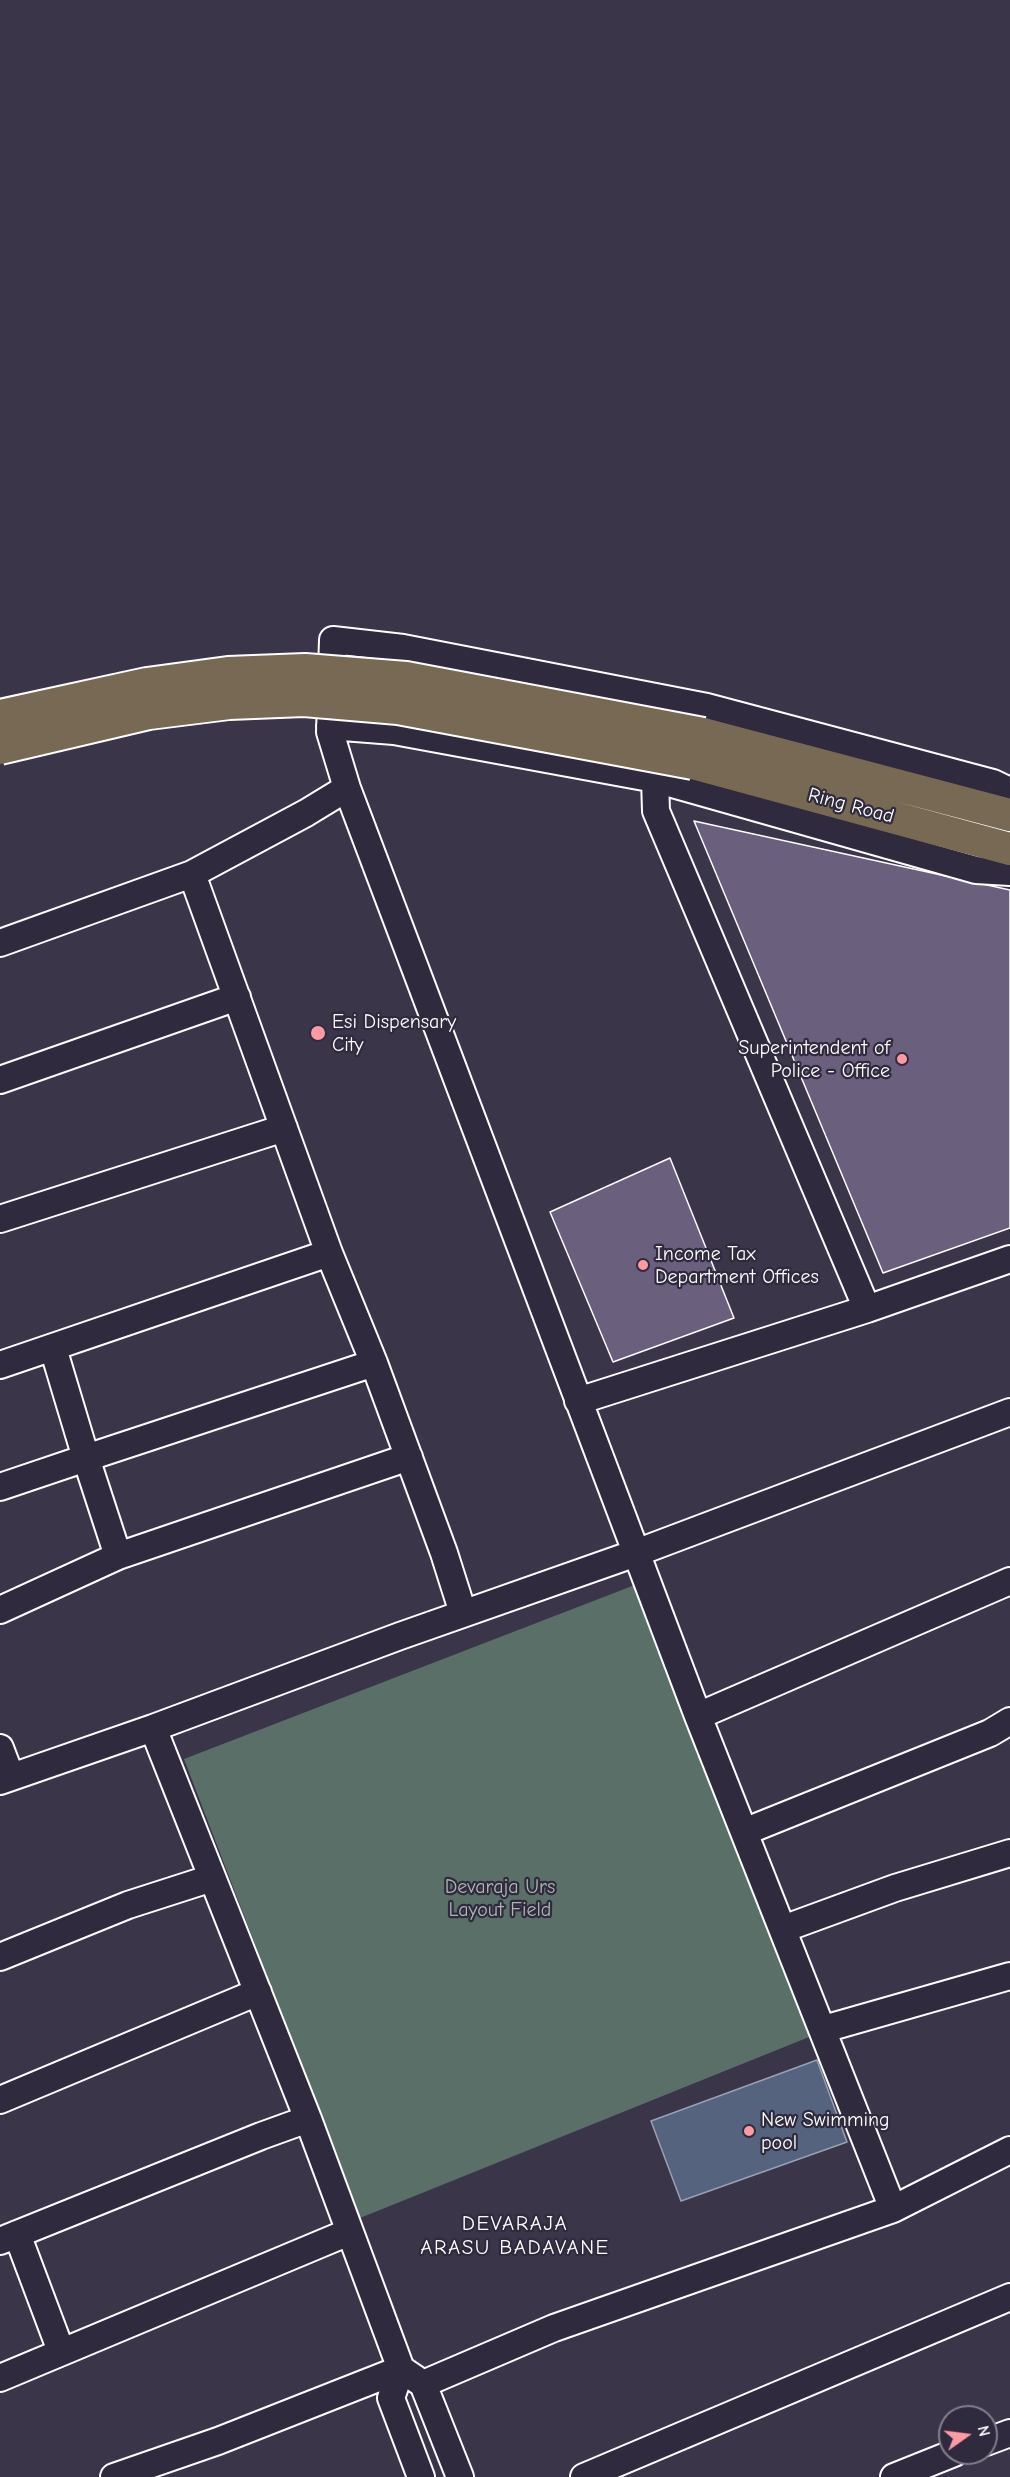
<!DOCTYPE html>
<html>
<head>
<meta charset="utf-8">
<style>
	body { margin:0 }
	#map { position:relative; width:1010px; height:2477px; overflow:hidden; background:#3b354a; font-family:"Comic Neue",sans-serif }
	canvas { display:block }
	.north { position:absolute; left:938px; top:2405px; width:60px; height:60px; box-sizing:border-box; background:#2f2a3d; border:2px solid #827f8b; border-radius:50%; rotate:76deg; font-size:16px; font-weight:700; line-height:24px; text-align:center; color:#fff }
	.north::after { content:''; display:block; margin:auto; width:21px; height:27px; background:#ff9aa2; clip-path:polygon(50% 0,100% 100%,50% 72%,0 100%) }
</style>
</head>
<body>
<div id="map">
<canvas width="1010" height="2477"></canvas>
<div class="north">N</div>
</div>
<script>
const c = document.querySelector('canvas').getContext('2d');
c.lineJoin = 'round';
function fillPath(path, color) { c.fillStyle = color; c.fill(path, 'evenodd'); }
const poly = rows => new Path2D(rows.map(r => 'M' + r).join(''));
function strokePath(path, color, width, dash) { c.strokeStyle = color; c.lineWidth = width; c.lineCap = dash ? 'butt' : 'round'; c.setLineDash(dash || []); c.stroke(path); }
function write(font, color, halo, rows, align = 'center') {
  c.font = font + ' "Comic Neue",sans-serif'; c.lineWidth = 4.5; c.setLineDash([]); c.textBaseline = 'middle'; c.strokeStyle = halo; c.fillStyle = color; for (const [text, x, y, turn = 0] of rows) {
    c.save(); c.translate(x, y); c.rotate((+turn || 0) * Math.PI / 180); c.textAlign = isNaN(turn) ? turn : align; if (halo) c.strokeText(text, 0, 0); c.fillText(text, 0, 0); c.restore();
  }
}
fillPath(poly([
	[640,1583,814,2035,360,2218,184,1759]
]), '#5b6f69');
const water = poly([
	[817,2060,847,2142,681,2201,651,2121,817,2060]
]);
fillPath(water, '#55637f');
strokePath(water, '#99a1b2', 1.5);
const building = poly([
	[694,821,1010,890,1010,1228,883,1273,694,821],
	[670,1158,734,1318,613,1362,550,1212,670,1158]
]);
fillPath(building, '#6a5f7c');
strokePath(building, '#fff', 1.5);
const minor = poly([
	[330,726,394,731,655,779,976,870,1010,872],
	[655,779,656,811,867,1309],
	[347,788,698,1716,893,2209,554,2328,423,2384],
	[192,874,329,1253,374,1363,444,1553,463,1613],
	[0,943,192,874,306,813,347,788,330,732,333,640,403,648,707,707,993,783,1010,791],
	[0,1080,237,997],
	[0,1219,284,1128],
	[0,1365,329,1253],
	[578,1401,867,1309,1010,1259],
	[0,1487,86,1458,53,1348],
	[118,1556,409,1457],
	[0,1610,118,1556,86,1458,374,1363],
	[698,1716,1010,1581],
	[0,1748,11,1777],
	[0,1781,153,1728],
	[744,1832,990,1733,1010,1721],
	[783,1929,895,1888,1010,1853],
	[0,1957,128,1905,212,1878],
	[824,2029,1010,1976],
	[0,2100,258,1992],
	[893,2209,1010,2150],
	[17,2234,61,2351],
	[0,2241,261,2136,308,2119],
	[0,2378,349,2232],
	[986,2442,1010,2433],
	[114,2477,218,2441,401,2369,423,2384,460,2477],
	[421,2477,391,2398,401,2369,308,2119,153,1728,400,1636,636,1553,1010,1412],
	[584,2477,1010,2297],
	[894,2477,954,2453]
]);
const major = poly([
	[703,734,1010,815],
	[693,763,1010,849]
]);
strokePath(minor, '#fff', 30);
strokePath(major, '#fff', 36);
strokePath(minor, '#2f2a3d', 26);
strokePath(major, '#776954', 32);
const majorBridge = poly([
	[0,716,147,684,228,673,305,670,406,678,703,734],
	[0,748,149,713,229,703,304,700,398,708,693,763]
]);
strokePath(majorBridge, '#fff', 36, []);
strokePath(majorBridge, '#776954', 32);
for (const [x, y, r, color] of [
	[318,1033,8,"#ff9aa2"],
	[902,1059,6,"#ff9aa2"],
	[643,1265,6,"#ff9aa2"],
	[749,2131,6,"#ff9aa2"]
]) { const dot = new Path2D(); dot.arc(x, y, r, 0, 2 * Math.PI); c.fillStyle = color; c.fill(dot); strokePath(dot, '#2f2a3d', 2); }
write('20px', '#fff', '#2f2a3d', [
	["Ring Road",851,806,15]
]);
write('20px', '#fff', '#2f2a3d', [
	["Esi Dispensary",332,1022],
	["City",332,1045],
	["Superintendent of",890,1048,"right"],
	["Police - Office",890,1071,"right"],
	["Income Tax",655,1254],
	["Department Offices",655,1277],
	["New Swimming",761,2120],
	["pool",761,2143]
], 'left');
write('20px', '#adb7b4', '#2f2a3d', [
	["Devaraja Urs",500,1887],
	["Layout Field",500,1910]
]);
c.letterSpacing = '1.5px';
write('21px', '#fff', '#2f2a3d', [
	["DEVARAJA",515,2224],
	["ARASU BADAVANE",515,2248]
]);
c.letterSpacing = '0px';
</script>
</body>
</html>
